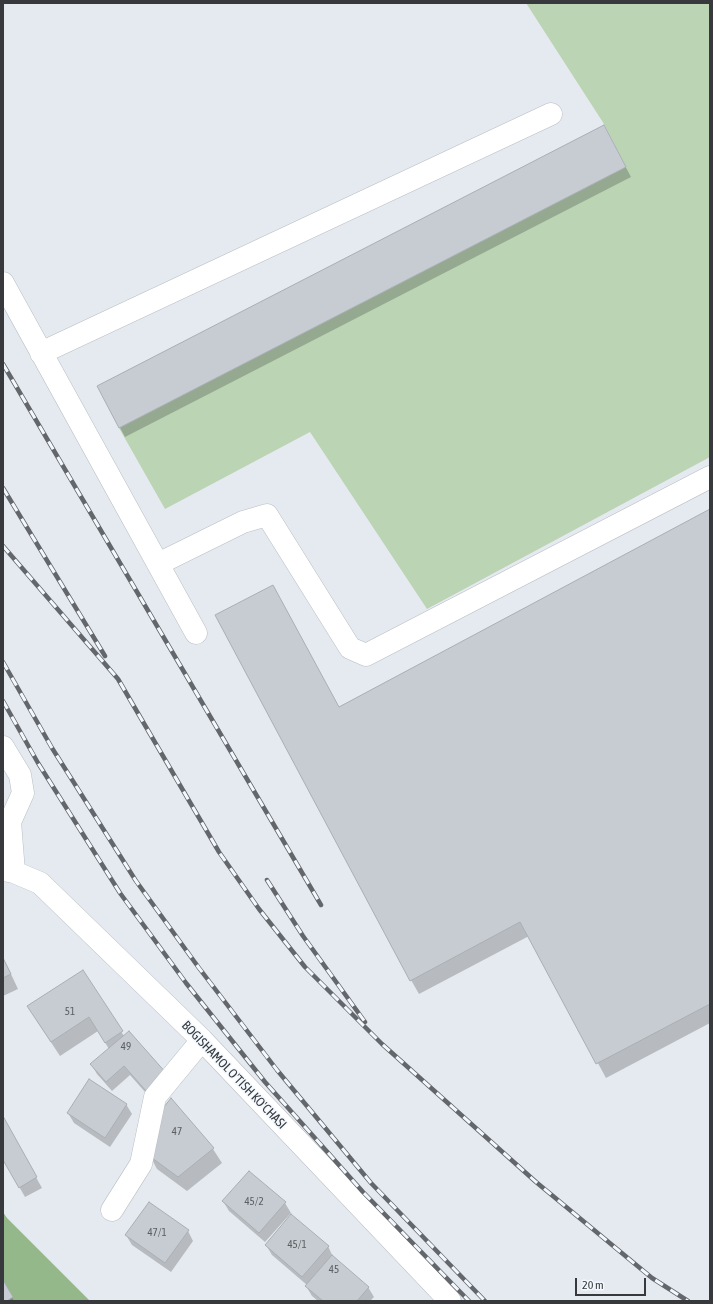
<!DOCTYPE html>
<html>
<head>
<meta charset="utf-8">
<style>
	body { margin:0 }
	#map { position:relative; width:713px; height:1304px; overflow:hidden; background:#e5eaf0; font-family:"Asap Condensed",sans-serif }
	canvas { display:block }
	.frame { position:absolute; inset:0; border:4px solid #37393c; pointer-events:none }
	.scale { position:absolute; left:575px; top:1278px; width:71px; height:18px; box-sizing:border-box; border:2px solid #37393c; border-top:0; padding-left:5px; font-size:12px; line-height:14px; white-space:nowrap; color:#37393c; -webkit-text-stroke:3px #f2f8fe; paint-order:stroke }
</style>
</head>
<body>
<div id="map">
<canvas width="713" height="1304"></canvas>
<div class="frame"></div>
<div class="scale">20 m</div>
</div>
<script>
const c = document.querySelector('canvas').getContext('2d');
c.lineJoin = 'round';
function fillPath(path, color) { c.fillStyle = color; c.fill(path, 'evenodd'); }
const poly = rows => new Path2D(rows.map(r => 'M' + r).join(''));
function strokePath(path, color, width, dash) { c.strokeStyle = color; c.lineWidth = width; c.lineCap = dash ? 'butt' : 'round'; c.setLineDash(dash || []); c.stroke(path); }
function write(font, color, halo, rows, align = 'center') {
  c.font = font + ' "Asap Condensed",sans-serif'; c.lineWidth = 3; c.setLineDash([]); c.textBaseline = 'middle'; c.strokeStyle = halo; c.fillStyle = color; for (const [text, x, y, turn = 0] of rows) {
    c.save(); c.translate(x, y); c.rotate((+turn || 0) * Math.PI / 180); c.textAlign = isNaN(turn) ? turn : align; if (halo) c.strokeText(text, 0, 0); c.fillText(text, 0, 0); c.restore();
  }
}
fillPath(poly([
	[526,3,710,3,710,457,427,609,310,432,165,509,119,428,626,167,604,124]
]), '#bbd4b4');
fillPath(poly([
	[3,1212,7,1218,90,1301,3,1301]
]), '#94b889');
fillPath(poly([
	[604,126,631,177,125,437,98,387],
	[710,510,710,1023,606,1078,529,936,419,994,411,980,339,708],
	[3,957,18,989,3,996],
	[83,972,124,1036,153,1101,130,1075,112,1091,97,1074,91,1064,109,1049,98,1031,60,1056,37,1021],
	[126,1104,132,1114,110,1147,74,1123,68,1113],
	[3,1118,42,1188,25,1197,3,1158],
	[213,1149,222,1163,187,1191,157,1169,149,1154],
	[223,1201,285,1203,291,1213,265,1242,229,1211],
	[188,1231,193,1241,171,1272,132,1245,126,1235],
	[266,1245,328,1246,333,1257,368,1287,374,1297,370,1301,318,1301,312,1296,306,1286,307,1285,272,1255],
	[3,1282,14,1301,3,1301]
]), '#0003');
const building = poly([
	[604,125,626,167,119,428,97,386,604,125],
	[710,509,710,1004,596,1064,520,922,410,981,215,615,273,585,339,707,710,509],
	[3,958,11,974,3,978,3,958],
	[83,970,123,1031,105,1043,89,1017,51,1042,27,1006,83,970],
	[129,1031,167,1074,147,1092,124,1066,106,1082,90,1064,129,1031],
	[89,1079,127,1104,105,1138,67,1113,89,1079],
	[171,1098,214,1148,178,1177,148,1155,157,1116,171,1098],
	[3,1116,37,1177,19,1188,3,1160,3,1116],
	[249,1171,286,1202,259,1233,222,1201,249,1171],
	[149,1202,189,1230,165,1263,125,1235,149,1202],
	[291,1214,329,1246,302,1277,265,1245,291,1214],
	[332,1255,369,1287,357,1301,323,1301,305,1286,332,1255],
	[3,1280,13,1297,7,1301,3,1301,3,1280]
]);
fillPath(building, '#c7ccd2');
strokePath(building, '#a8aeb3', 1);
const minor = poly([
	[3,283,196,633],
	[41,353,551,114],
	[158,564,243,522,267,515,350,648,366,655,710,477],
	[3,747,20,775,23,793,10,822,14,872],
	[3,870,14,872,40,883,202,1040,450,1301],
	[112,1210,141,1164,155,1097,202,1040]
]);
strokePath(minor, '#b9bec4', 23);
strokePath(minor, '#fff', 22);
const rail = poly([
	[3,364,321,905],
	[3,488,105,656],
	[3,546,118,679,219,852,259,909,305,967,382,1044,536,1182,652,1278,688,1301],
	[3,662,52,748,136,881,199,968,277,1070,371,1183,485,1301],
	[3,701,38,763,120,893,186,983,265,1082,363,1192,469,1301],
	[267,880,303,936,365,1022]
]);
strokePath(rail, '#63666a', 4.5);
strokePath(rail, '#f2f8fe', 3, [9]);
write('11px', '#5b5e62', null, [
	["51",70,1012],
	["49",126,1047],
	["47",177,1132],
	["45/2",254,1202],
	["47/1",157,1233],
	["45/1",297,1245],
	["45",334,1270]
]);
write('13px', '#37393c', '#f2f8fe', [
	["BOGISHAMOL O'TISH KO'CHASI",234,1075,46]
]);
</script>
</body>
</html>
